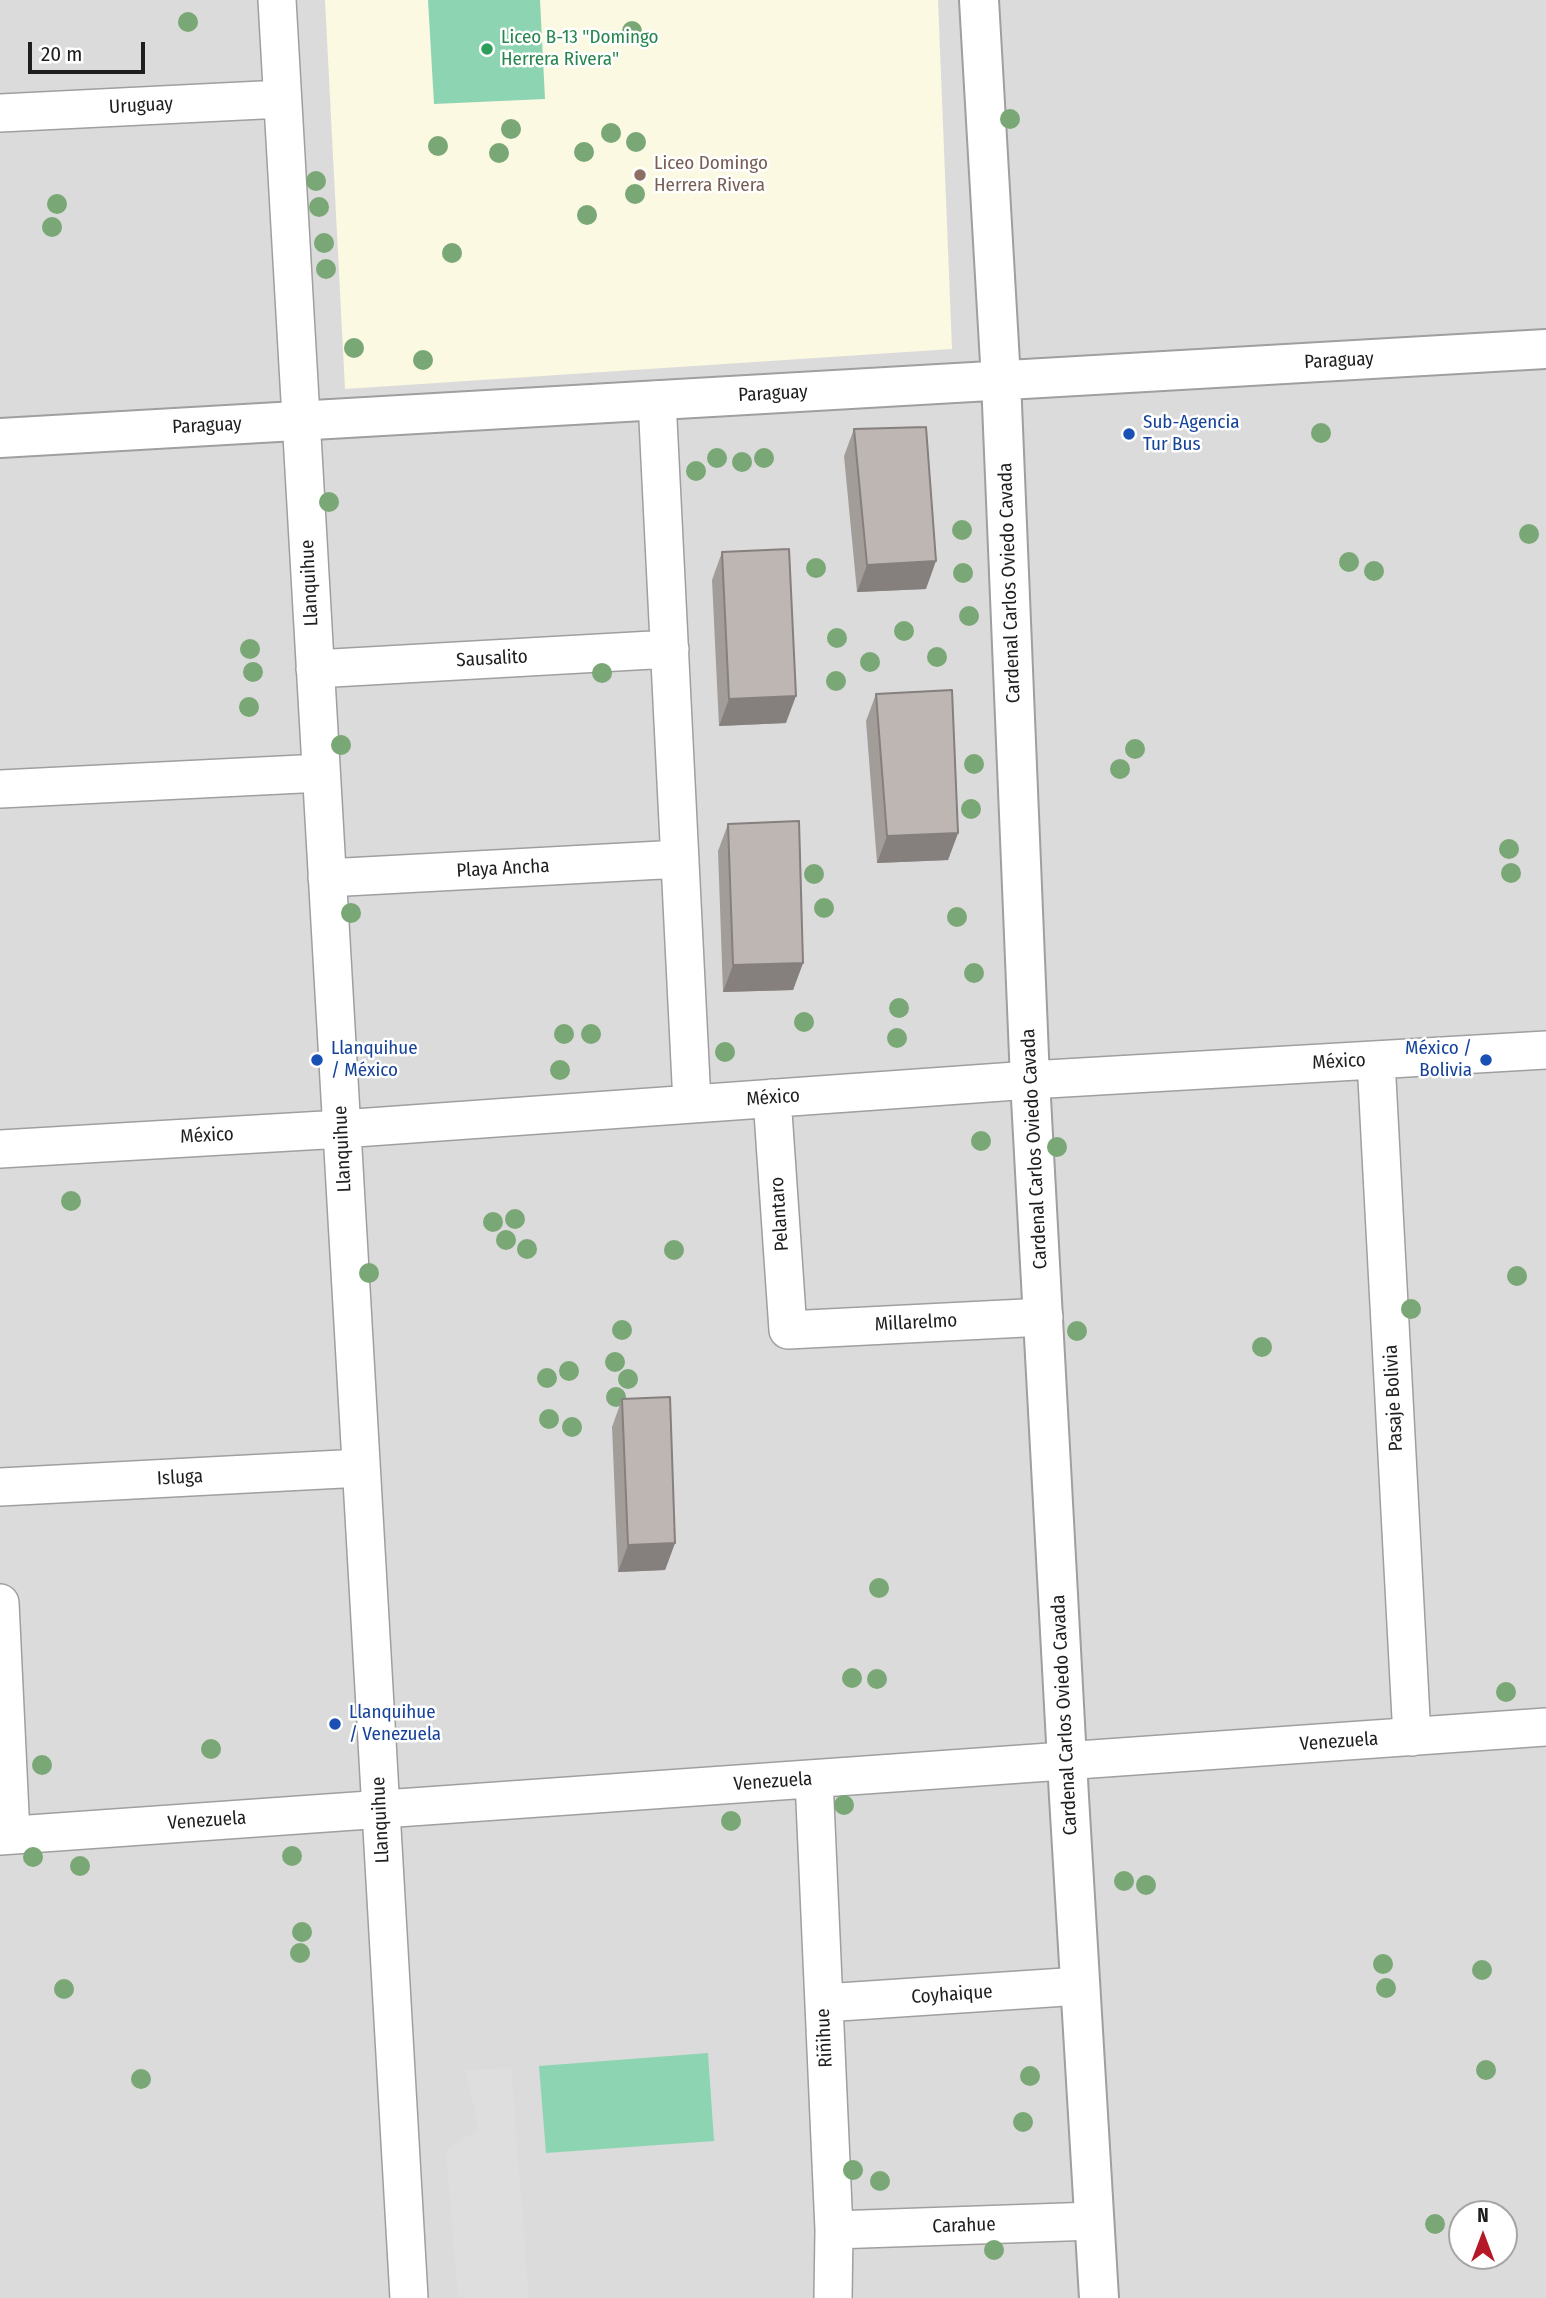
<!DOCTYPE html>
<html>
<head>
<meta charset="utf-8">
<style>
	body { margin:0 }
	#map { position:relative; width:1546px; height:2298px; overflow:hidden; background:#eeeae6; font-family:"Fira Sans Condensed",sans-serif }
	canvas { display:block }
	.north { position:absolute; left:1448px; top:2200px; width:70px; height:70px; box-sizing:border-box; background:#fff; border:2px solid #a5a5a5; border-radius:50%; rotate:0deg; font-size:19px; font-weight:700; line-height:28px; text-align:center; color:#1e1e1e }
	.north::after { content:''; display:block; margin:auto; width:24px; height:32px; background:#b51826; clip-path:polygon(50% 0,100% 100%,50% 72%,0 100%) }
	.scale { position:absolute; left:28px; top:42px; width:117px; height:32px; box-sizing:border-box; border:4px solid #1e1e1e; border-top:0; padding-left:9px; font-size:21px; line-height:24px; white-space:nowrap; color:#1e1e1e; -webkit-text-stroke:5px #fff; paint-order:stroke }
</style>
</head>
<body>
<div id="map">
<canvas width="1546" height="2298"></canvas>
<div class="north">N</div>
<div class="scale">20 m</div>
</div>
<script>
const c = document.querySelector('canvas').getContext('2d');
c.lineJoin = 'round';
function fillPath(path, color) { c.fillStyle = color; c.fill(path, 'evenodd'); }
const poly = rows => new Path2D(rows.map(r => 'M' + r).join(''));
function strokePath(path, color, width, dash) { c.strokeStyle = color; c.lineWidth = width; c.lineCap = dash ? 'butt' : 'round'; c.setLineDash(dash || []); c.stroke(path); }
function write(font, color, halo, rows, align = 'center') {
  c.font = font + ' "Fira Sans Condensed",sans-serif'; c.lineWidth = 5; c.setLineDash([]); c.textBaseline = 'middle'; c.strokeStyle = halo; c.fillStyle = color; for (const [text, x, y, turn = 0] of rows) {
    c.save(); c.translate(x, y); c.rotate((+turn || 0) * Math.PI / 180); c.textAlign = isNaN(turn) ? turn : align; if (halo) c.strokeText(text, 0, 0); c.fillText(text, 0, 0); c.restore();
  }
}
fillPath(poly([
	[0,0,1546,0,1546,2298,0,2298],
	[1462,2214,1504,2214,1504,2256,1462,2256]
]), '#dcdbdb');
fillPath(poly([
	[325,0,938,0,952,349,345,389]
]), '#fbf9e1');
fillPath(poly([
	[428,0,540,0,545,99,434,104],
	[708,2053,714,2141,546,2153,539,2066]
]), '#8dd4b2');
fillPath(poly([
	[511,2068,529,2298,458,2298,446,2150,479,2129,465,2070]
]), '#dedede');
const minor = poly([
	[277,0,409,2298],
	[0,113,282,99],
	[657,400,692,1103],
	[315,669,670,649],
	[0,789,321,773],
	[327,878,680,859],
	[1376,1060,1412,1737],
	[772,1098,788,1330,1044,1317],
	[0,1149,341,1129,1030,1080,1546,1050],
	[0,1487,361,1468],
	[0,1603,11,1835],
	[814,1779,834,2230,833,2298],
	[0,1836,1546,1727],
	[824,2003,1080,1986],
	[834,2230,1094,2221]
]);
const tertiary = poly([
	[979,0,1001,380,1030,1080,1069,1797,1099,2298],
	[0,438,1546,349]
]);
strokePath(minor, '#9f9f9f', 40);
strokePath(tertiary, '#9f9f9f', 42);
strokePath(minor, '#fff', 37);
strokePath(tertiary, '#fff', 38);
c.fillStyle = '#79a775';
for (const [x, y] of [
	[188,22],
	[632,31],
	[1010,119],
	[511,129],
	[611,133],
	[636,142],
	[438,146],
	[584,152],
	[499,153],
	[316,181],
	[635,194],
	[57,204],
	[319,207],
	[587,215],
	[52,227],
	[324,243],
	[452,253],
	[326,269],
	[354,348],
	[423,360],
	[1321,433],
	[717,458],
	[764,458],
	[742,462],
	[696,471],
	[329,502],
	[962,530],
	[1529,534],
	[1349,562],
	[816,568],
	[1374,571],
	[963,573],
	[969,616],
	[904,631],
	[837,638],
	[250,649],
	[937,657],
	[870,662],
	[253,672],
	[602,673],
	[836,681],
	[249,707],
	[341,745],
	[1135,749],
	[974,764],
	[1120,769],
	[971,809],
	[1509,849],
	[1511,873],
	[814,874],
	[824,908],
	[351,913],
	[957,917],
	[974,973],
	[899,1008],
	[804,1022],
	[564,1034],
	[591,1034],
	[897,1038],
	[725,1052],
	[560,1070],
	[981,1141],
	[1057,1147],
	[71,1201],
	[515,1219],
	[493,1222],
	[506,1240],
	[527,1249],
	[674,1250],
	[369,1273],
	[1517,1276],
	[1411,1309],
	[622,1330],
	[1077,1331],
	[1262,1347],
	[615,1362],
	[569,1371],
	[547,1378],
	[628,1379],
	[616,1397],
	[549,1419],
	[572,1427],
	[879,1588],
	[852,1678],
	[877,1679],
	[1506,1692],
	[211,1749],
	[42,1765],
	[844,1805],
	[731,1821],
	[292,1856],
	[33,1857],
	[80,1866],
	[1124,1881],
	[1146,1885],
	[302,1932],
	[300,1953],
	[1383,1964],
	[1482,1970],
	[1386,1988],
	[64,1989],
	[1486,2070],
	[1030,2076],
	[141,2079],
	[1023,2122],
	[853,2170],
	[880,2181],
	[1435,2224],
	[994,2250]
]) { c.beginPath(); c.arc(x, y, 10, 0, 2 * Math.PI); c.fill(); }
fillPath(poly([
	[854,429,926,589,857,592,844,456],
	[722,552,786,723,719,726,712,580],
	[876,694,958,833,948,860,877,863,866,721],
	[728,824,803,963,793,990,723,992,718,851],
	[622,1399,675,1543,665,1570,618,1572,612,1427]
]), '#a39d9a');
fillPath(poly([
	[936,561,926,589,857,592,867,565],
	[796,696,786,723,719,726,729,699],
	[958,833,948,860,877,863,887,836],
	[803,963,793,990,723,992,733,965],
	[675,1543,665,1570,618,1572,628,1545]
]), '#857f7d');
const building = poly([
	[926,427,936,561,867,565,854,429,926,427],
	[789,549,796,696,729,699,722,552,789,549],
	[952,690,958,833,887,836,876,694,952,690],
	[799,821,803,963,733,965,728,824,799,821],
	[670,1397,675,1543,628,1545,622,1399,670,1397]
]);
fillPath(building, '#beb6b3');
strokePath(building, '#857f7d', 2);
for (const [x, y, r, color] of [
	[487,49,7,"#2e9e5b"],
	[640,175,7,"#8d6e63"],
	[1129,434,7,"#1a4fb4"],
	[317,1060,7,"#1a4fb4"],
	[1486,1060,7,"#1a4fb4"],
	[335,1724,7,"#1a4fb4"]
]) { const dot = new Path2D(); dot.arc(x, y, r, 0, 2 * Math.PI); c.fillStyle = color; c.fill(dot); strokePath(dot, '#fff', 2.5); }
write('19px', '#27864d', '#fff', [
	["Liceo B-13 \"Domingo",501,38],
	["Herrera Rivera\"",501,60]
], 'left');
write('19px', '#1e1e1e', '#fff', [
	["Uruguay",141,106,-3],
	["Paraguay",1339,361,-3],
	["Paraguay",773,394,-3],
	["Paraguay",207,426,-3],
	["Llanquihue",310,583,-93],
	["Cardenal Carlos Oviedo Cavada",1010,583,-92],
	["Sausalito",492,659,-3],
	["Playa Ancha",503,869,-3],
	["México",1339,1062,-3],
	["México",773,1098,-4],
	["México",207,1136,-3],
	["Llanquihue",343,1149,-93],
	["Cardenal Carlos Oviedo Cavada",1035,1149,-93],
	["Pelantaro",780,1214,-94],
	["Millarelmo",916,1323,-3],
	["Pasaje Bolivia",1394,1398,-93],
	["Isluga",180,1478,-3],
	["Cardenal Carlos Oviedo Cavada",1065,1715,-93],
	["Venezuela",1339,1742,-4],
	["Venezuela",773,1782,-4],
	["Llanquihue",381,1820,-93],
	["Venezuela",207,1821,-4],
	["Coyhaique",952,1995,-4],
	["Riñihue",825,2038,-93],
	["Carahue",964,2226,-2]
]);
write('19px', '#785e54', '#fff', [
	["Liceo Domingo",654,164],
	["Herrera Rivera",654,186]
], 'left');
write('19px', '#164399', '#fff', [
	["Sub-Agencia",1143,423],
	["Tur Bus",1143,445],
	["Llanquihue",331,1049],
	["/ México",331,1071],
	["México /",1472,1049,"right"],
	["Bolivia",1472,1071,"right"],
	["Llanquihue",349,1713],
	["/ Venezuela",349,1735]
], 'left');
</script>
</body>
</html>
